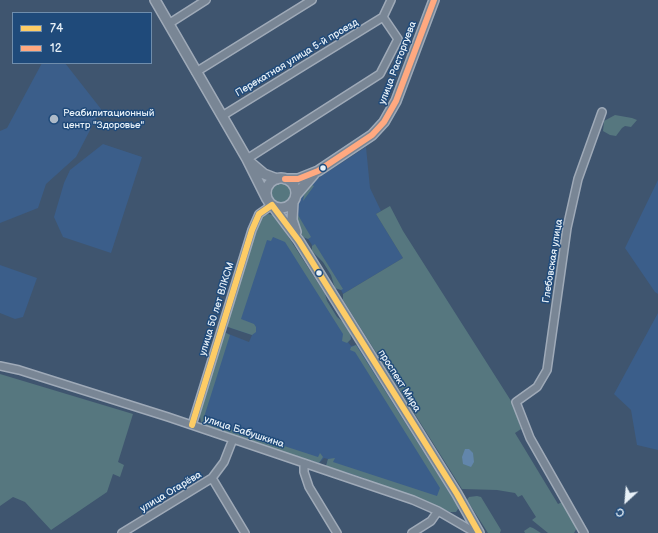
<!DOCTYPE html>
<html>
<head>
<meta charset="utf-8">
<style>
	body { margin:0 }
	#map { position:relative; width:658px; height:533px; overflow:hidden; background:#3f556f; font-family:"Balsamiq Sans",sans-serif }
	canvas { display:block }
	.legend { position:absolute; left:12px; top:12px; width:140px; height:52px; box-sizing:border-box; background:#1f4a7a; border:1px solid #6f8dac; margin:0; padding:5px 7px; list-style:none; font-size:12px; color:#e8f1f8 }
	.legend li { display:flex; align-items:center; gap:8px; height:20px }
	.legend b { width:20px; border:1px solid #6f8dac }
	.north { position:absolute; left:606px; top:481px; width:40px; height:40px; -webkit-text-stroke:3px #1f4a7a; paint-order:stroke; rotate:206deg; font-size:11px; font-weight:700; line-height:16px; text-align:center; color:#e8f1f8 }
	.north::after { content:''; display:block; margin:auto; width:14px; height:18px; background:#e8f1f8; clip-path:polygon(50% 0,100% 100%,50% 72%,0 100%) }
</style>
</head>
<body>
<div id="map">
<canvas width="658" height="533"></canvas>
<ul class="legend">
<li><b style="height:5px;background:#fdcc66"></b>74</li>
<li><b style="height:5px;background:#ffa980"></b>12</li>
</ul>
<div class="north">С</div>
</div>
<script>
const c = document.querySelector('canvas').getContext('2d');
c.lineJoin = 'round';
function fillPath(path, color) { c.fillStyle = color; c.fill(path, 'evenodd'); }
const poly = rows => new Path2D(rows.map(r => 'M' + r).join(''));
function strokePath(path, color, width, dash) { c.strokeStyle = color; c.lineWidth = width; c.lineCap = dash ? 'butt' : 'round'; c.setLineDash(dash || []); c.stroke(path); }
function write(font, color, halo, rows, align = 'center') {
  c.font = font + ' "Balsamiq Sans",sans-serif'; c.lineWidth = 3; c.setLineDash([]); c.textBaseline = 'middle'; c.strokeStyle = halo; c.fillStyle = color; for (const [text, x, y, turn = 0] of rows) {
    c.save(); c.translate(x, y); c.rotate((+turn || 0) * Math.PI / 180); c.textAlign = isNaN(turn) ? turn : align; if (halo) c.strokeText(text, 0, 0); c.fillText(text, 0, 0); c.restore();
  }
}
fillPath(poly([
	[42,63,65,63,101,109,76,157,46,184,38,208,0,223,0,131,7,128],
	[103,144,142,157,111,253,63,237,54,217,64,183,70,170],
	[366,147,370,188,381,211,376,214,403,258,343,294,341,290,335,288,331,275,323,262,312,251,312,245,308,239,303,237,295,211,301,194,306,186],
	[658,180,658,294,655,292,625,248],
	[267,214,273,215,325,294,327,301,337,317,344,323,350,333,351,339,348,342,351,346,356,345,359,347,457,505,458,509,456,512,450,512,413,496,377,485,364,478,346,472,336,471,326,466,328,459,324,458,319,463,204,426,201,422,199,415,226,333,249,342,252,335,231,328,227,324,262,217],
	[0,265,37,278,23,317,15,319,0,313],
	[658,313,658,450,637,445,631,410,614,394]
]), '#3b5e8a');
fillPath(poly([
	[615,115,632,118,637,120,631,127,625,126,622,128,616,136,610,135,603,131,604,121],
	'268 193a13 13 0 1 1 26 0a13 13 0 1 1-26 0Z',
	[312,185,314,186,303,201,305,190],
	[390,206,403,231,513,404,521,429,515,433,558,504,564,501,578,526,574,533,548,533,532,520,536,517,522,495,518,497,515,493,497,490,462,489,343,300,343,294,403,258,376,214],
	[269,214,275,216,325,294,327,301,337,317,344,323,350,333,351,339,347,343,342,341,343,334,285,242,273,237,271,241,267,240,241,319,254,324,256,327,256,332,252,335,228,327,227,324,260,219,264,215],
	[298,215,311,237,308,239,303,237,296,225,295,217],
	[315,244,343,289,341,290,335,288,331,275,323,262,312,251,312,246],
	[226,333,230,335,204,417,204,420,318,457,320,453,323,457,319,463,209,428,201,422,199,411,223,335],
	[356,345,457,505,458,509,456,512,450,512,413,496,377,485,364,478,346,472,336,471,326,466,328,459,335,458,333,462,437,496,440,488,355,352,350,350,351,347],
	[0,374,133,414,118,462,124,465,120,477,113,474,107,492,51,530,25,502,13,497,0,506],
	[477,496,481,497,501,530,500,533,488,533,467,500,469,497],
	[530,527,533,528,541,533,525,533,524,531]
]), '#56777f');
fillPath(poly([
	[465,449,469,449,473,453,474,462,471,467,463,464,462,457]
]), '#6286ab');
const minor = poly([
	[383,17,391,0],
	[170,23,206,0],
	[196,72,312,0],
	[222,116,383,17],
	[247,159,380,74,398,39,383,17],
	[0,366,19,370,168,417,413,500,438,511,476,533],
	[192,425,252,230,259,214,272,205],
	[304,463,304,472,309,487,337,533],
	[212,478,245,533],
	[122,533,212,478,224,462,233,439],
	[412,533,431,521,438,511],
	[584,533,530,438,516,402,537,387,547,370,567,228,578,179,602,112]
]);
const major = poly([
	[155,0,247,159,267,199],
	[251,163,264,174,277,179],
	'266 193a15 15 0 1 1 30 0a15 15 0 1 1-30 0Z',
	[285,179,298,179,318,171,372,135,384,122,396,101,434,0],
	[296,195,314,174],
	[293,202,292,220,296,232],
	[272,205,299,241,457,494,479,533]
]);
strokePath(minor, '#9faab8', 10);
strokePath(major, '#9faab8', 12);
strokePath(minor, '#798695', 7);
strokePath(major, '#798695', 9);
strokePath(poly([
	[192,425,252,230,259,214,272,205,299,241,457,494,479,533]
]), '#fdcc66', 6);
strokePath(poly([
	[285,179,298,179,318,171,372,135,384,122,396,101,434,0]
]), '#ffa980', 6);
for (const [x, y, r, color] of [
	[54,119,5,"#adbac8"],
	[323,168,3.5,"#e8f1f8"],
	[319,273,3.5,"#e8f1f8"]
]) { const dot = new Path2D(); dot.arc(x, y, r, 0, 2 * Math.PI); c.fillStyle = color; c.fill(dot); strokePath(dot, '#1f4a7a', 1.5); }
write('10px', '#e8f1f8', '#1f4a7a', [
	["Перекатная улица 5-й проезд",297,58,-31],
	["улица Расторгуева",398,63,-69],
	["Глебовская улица",553,261,-81],
	["улица 50 лет ВЛКСМ",217,309,-73],
	["проспект Мира",399,381,58],
	["улица Бабушкина",244,432,18],
	["улица Огарёва",171,492,-31]
]);
write('10px', '#e8f1f8', '#1f4a7a', [
	["Реабилитационный",63,113],
	["центр \"Здоровье\"",63,125]
], 'left');
</script>
</body>
</html>
